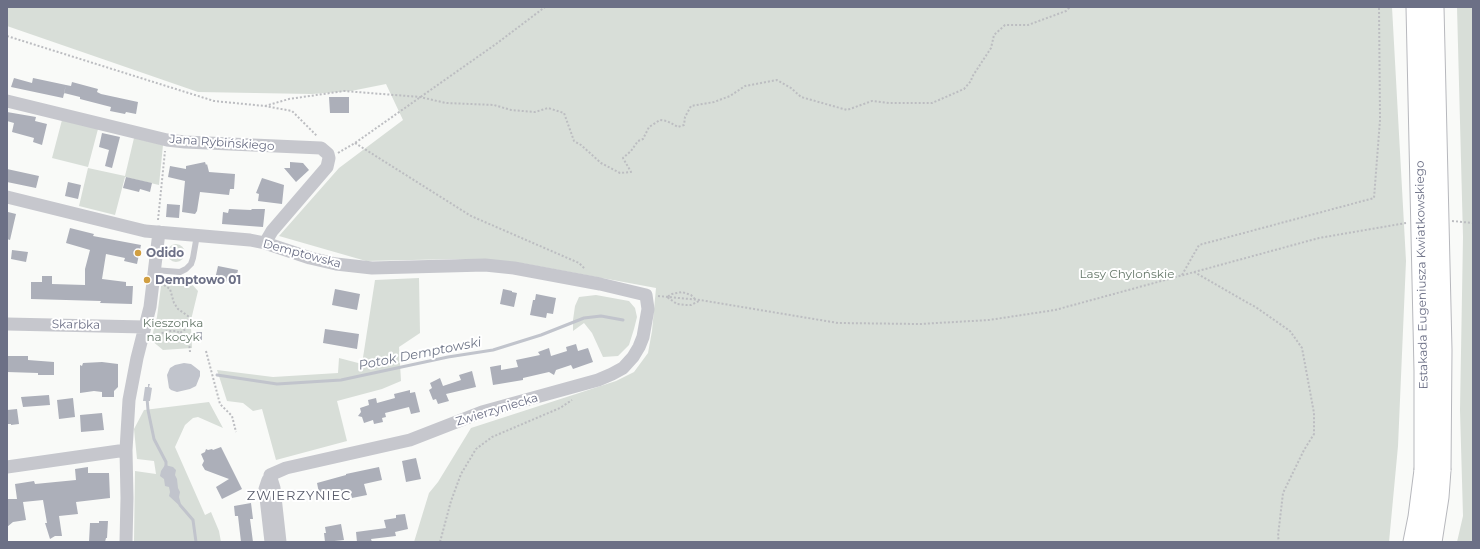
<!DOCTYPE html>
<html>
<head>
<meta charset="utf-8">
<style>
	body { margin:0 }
	#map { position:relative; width:1480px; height:549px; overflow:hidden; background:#f9faf8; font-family:Montserrat,sans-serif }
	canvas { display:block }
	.frame { position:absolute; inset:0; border:8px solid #6c7086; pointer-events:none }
</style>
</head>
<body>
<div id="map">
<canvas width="1480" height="549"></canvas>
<div class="frame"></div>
</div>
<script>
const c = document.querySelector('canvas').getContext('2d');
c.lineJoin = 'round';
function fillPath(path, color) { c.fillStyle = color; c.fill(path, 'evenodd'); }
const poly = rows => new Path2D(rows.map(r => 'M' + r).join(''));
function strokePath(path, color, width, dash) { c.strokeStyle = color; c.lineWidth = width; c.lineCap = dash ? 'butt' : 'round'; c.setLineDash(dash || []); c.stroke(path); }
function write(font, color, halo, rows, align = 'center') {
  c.font = font + ' Montserrat,sans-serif'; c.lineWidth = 4; c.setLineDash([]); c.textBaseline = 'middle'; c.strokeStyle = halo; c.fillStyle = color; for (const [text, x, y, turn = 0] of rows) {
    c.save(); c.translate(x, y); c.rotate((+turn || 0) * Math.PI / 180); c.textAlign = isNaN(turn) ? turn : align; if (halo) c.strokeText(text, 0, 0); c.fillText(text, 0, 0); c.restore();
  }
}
fillPath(poly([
	[7,7,1392,7,1406,261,1398,446,1389,542,414,542,429,493,438,482,471,428,616,381,634,372,648,353,652,331,656,288,521,263,457,259,366,261,279,236,339,168,403,120,386,84,351,91,312,94,198,92,7,26],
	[1457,7,1473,7,1473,542,1457,542,1463,516,1460,410,1463,237],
	[62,120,98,129,88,167,52,158],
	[134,138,163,145,159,185,125,177,115,215,79,206,88,168,125,176],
	'167 253a9 9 0 1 1 18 0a9 9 0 1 1-18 0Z',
	[419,278,420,333,399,347,401,381,382,389,337,401,347,441,276,460,262,409,253,411,243,403,227,401,217,370,273,377,338,373,339,358,362,364,375,280],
	[189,281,198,291,191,320,193,321,191,328,192,348,163,350,151,340,157,317,161,286,164,283,184,284],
	[596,295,629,301,635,308,637,317,634,329,629,345,618,356,603,357,592,333,584,323,573,331,573,320,575,306,579,297],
	[209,402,223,428,198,417,193,418,185,425,175,447,205,515,211,512,219,531,221,542,134,542,135,471,156,474,154,461,137,459,134,429,144,410]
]), '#d8ded8');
fillPath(poly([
	[184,363,191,364,195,367,200,371,200,376,196,386,190,389,177,392,171,390,169,388,167,375,170,368,175,365],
	[148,384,150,384,149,387,152,388,150,401,143,401,145,387,148,387],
	[165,465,173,467,176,470,175,475,177,479,178,488,180,492,179,497,182,508,169,496,170,492,169,487,165,486,164,479,160,476,161,471]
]), '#c1c4cc');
strokePath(poly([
	[217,375,277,384,341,380,448,357,493,350,541,335,584,318,601,316,623,320],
	[147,398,148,410,154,439,166,462,166,469],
	[180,505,193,520,196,542]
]), '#c1c4cc', 3);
fillPath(poly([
	[14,78,32,83,33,78,66,85,63,98,11,87],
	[72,82,98,89,97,92,101,94,138,102,136,114,126,112,125,114,110,111,111,107,80,99,80,97,64,93,66,85,71,86],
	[329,97,349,97,349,113,330,113],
	[7,112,36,117,35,121,47,124,42,145,33,142,34,138,12,132,14,123,7,121],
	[102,133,120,137,112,168,105,166,109,150,99,147],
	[205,162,206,165,207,164,209,172,235,174,234,189,230,189,229,195,200,192,197,211,195,214,182,212,185,181,168,177,170,166,186,169,186,166],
	[290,162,303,163,309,170,296,182,284,168,290,168],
	[7,169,39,176,36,188,7,182],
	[126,177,152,183,150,192,140,189,139,192,123,188],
	[262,178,284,185,282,204,258,201,259,194,256,193],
	[68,182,81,185,78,199,65,196],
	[167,204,180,205,179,218,166,217],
	[229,209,251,210,252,209,265,209,263,227,222,224,223,212,228,213],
	[8,212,16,214,10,240,7,239,7,218],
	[70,228,94,234,93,236,141,245,137,264,124,261,125,258,106,254,102,279,126,282,126,286,133,286,132,304,100,303,101,301,31,299,31,282,42,282,42,276,52,276,52,284,85,285,85,269,90,250,66,243],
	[12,250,28,252,26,262,11,259],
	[218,266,238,270,235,283,215,279],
	[335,289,360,294,357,310,332,305],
	[503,289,512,291,512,292,517,293,514,307,500,304],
	[536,294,556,298,553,314,547,313,546,318,530,315,533,300,535,300],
	[325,329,359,334,357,349,323,343],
	[193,332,202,332,202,340,194,341],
	[576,344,578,351,588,348,593,362,573,369,571,365,556,370,554,375,549,372,523,378,523,380,493,385,490,367,501,365,501,370,518,367,516,360,540,355,538,352,549,348,551,356,567,351,566,347],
	[7,356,28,356,28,360,54,362,54,375,38,375,38,373,7,372],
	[102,362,118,364,118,387,114,391,114,397,102,397,102,392,94,391,80,393,80,365,82,366,83,363],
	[472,371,476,387,446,394,449,401,438,404,436,399,433,400,429,390,432,388,430,383,440,378,443,386,461,380,459,375],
	[410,390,410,393,415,392,420,412,411,414,409,407,385,413,386,417,382,418,383,422,374,424,373,420,364,423,362,417,358,416,361,412,360,408,369,405,368,400,376,398,377,403,395,398,394,394],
	[49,395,50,405,23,407,21,397],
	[73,398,75,417,59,419,57,400],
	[17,409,19,424,11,425,11,424,7,424,7,410],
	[102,413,104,430,81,432,80,415],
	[221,447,242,489,222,499,216,487,229,479,205,470,202,465,204,461,201,454,205,452,206,449,208,450,212,449,213,450],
	[416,458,421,479,406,482,402,461],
	[88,467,88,473,109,473,110,498,76,502,78,514,59,516,62,536,55,536,50,539,45,523,47,523,43,500,23,502,26,520,13,522,7,527,7,499,17,499,15,484,34,481,35,484,76,480,75,469],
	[379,467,382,480,364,484,367,495,352,498,350,491,320,498,317,483,346,475,346,474],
	[251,503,253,519,250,519,253,542,241,542,238,516,235,516,234,506],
	[405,514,408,529,395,532,396,536,371,539,372,542,357,542,356,532,386,528,384,520,396,518,396,515],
	[99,521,108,521,107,538,106,538,105,542,89,542,90,523,99,523],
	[341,524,344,540,325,542,324,533,326,533,325,527]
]), '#acafb9');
const trunk = poly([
	[1414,542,1419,517,1425,470],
	[1431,542,1438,497,1440,470]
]);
strokePath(trunk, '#b7b8bd', 23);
strokePath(poly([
	[7,36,214,101,265,106,292,111,317,136],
	[265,106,289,99,344,91,420,97,446,103,494,105,511,110,535,112,548,108,564,113,574,141,581,145,601,163,620,173,631,172,623,158,631,151,638,141,643,139,649,127,660,120,667,121,678,127,684,125,685,117,691,106,714,102,730,96,745,86,777,80,791,88,801,97,847,110,872,101,889,103,932,103,964,89,971,81,972,77,991,48,994,35,1005,25,1028,25,1066,11,1070,7],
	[355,143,471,216,579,263,585,269],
	[338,153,355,143,496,44,545,7],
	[158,220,165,151],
	[1452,221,1473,223],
	[1194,272,1257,308,1290,331,1302,348,1314,413,1314,434,1304,450,1283,493,1278,536,1279,542],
	[1182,275,1199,245,1374,198,1380,120,1379,7],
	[164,285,170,289,174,303,178,309,188,316,189,324,187,328,180,333],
	[658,296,700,300,838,323,920,324,989,320,1055,310,1319,238,1406,223],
	[695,299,691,295,682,292,672,294,667,297,677,304,686,305,691,305,699,301],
	[154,335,157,335,168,331,176,331,180,333,189,342,190,352],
	[206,351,220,404,232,416,236,432],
	[440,542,451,501,461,474,476,449,492,437,560,408,572,400]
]), '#bcbdc1', 2, [2, 2]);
strokePath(poly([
	[154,270,180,272,186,269,191,264,193,258,197,235]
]), '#c6c7cd', 6);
strokePath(poly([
	[7,101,167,140,185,142,321,148,328,154,329,158,327,167,272,231,265,243],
	[7,197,145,231,250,240,265,243,310,258,336,264,372,268,485,265,514,268,600,284,646,295,648,309,643,337,639,347,633,357,623,368,612,374,598,380,482,412,410,440,286,468,270,475],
	[7,324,145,327],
	[7,467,126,450],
	[270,475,274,488,280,542],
	[268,480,265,489,271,542],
	[126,542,127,498,126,450,129,400,137,358,150,307,159,232]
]), '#c6c7cd', 13);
strokePath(trunk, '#fff', 21);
const trunkBridge = poly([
	[1417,7,1425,371,1425,470],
	[1433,7,1441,350,1440,470]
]);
strokePath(trunkBridge, '#b7b8bd', 23, []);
strokePath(trunkBridge, '#fff', 21);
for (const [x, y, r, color] of [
	[138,253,4,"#d19f41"],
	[147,280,4,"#d19f41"]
]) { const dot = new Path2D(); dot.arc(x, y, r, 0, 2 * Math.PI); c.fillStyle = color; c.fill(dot); strokePath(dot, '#fff', 1.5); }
write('12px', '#6c7086', '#fff', [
	["Jana Rybińskiego",222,143,4],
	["Demptowska",302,254,15],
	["Estakada Eugeniusza Kwiatkowskiego",1422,275,-91],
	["Skarbka",76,325,1],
	["Zwierzyniecka",497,410,-17]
]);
write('bold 12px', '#6c7086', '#fff', [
	["Odido",146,253],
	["Demptowo 01",155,280]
], 'left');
write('12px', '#66786a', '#fff', [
	["Lasy Chylońskie",1127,274],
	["Kieszonka",173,323],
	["na kocyk",173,337]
]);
write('italic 13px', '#6e7587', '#fff', [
	["Potok Demptowski",420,354,-11]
]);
c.letterSpacing = '1px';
write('13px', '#595c6b', '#fff', [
	["ZWIERZYNIEC",299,496]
]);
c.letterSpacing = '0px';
</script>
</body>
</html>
